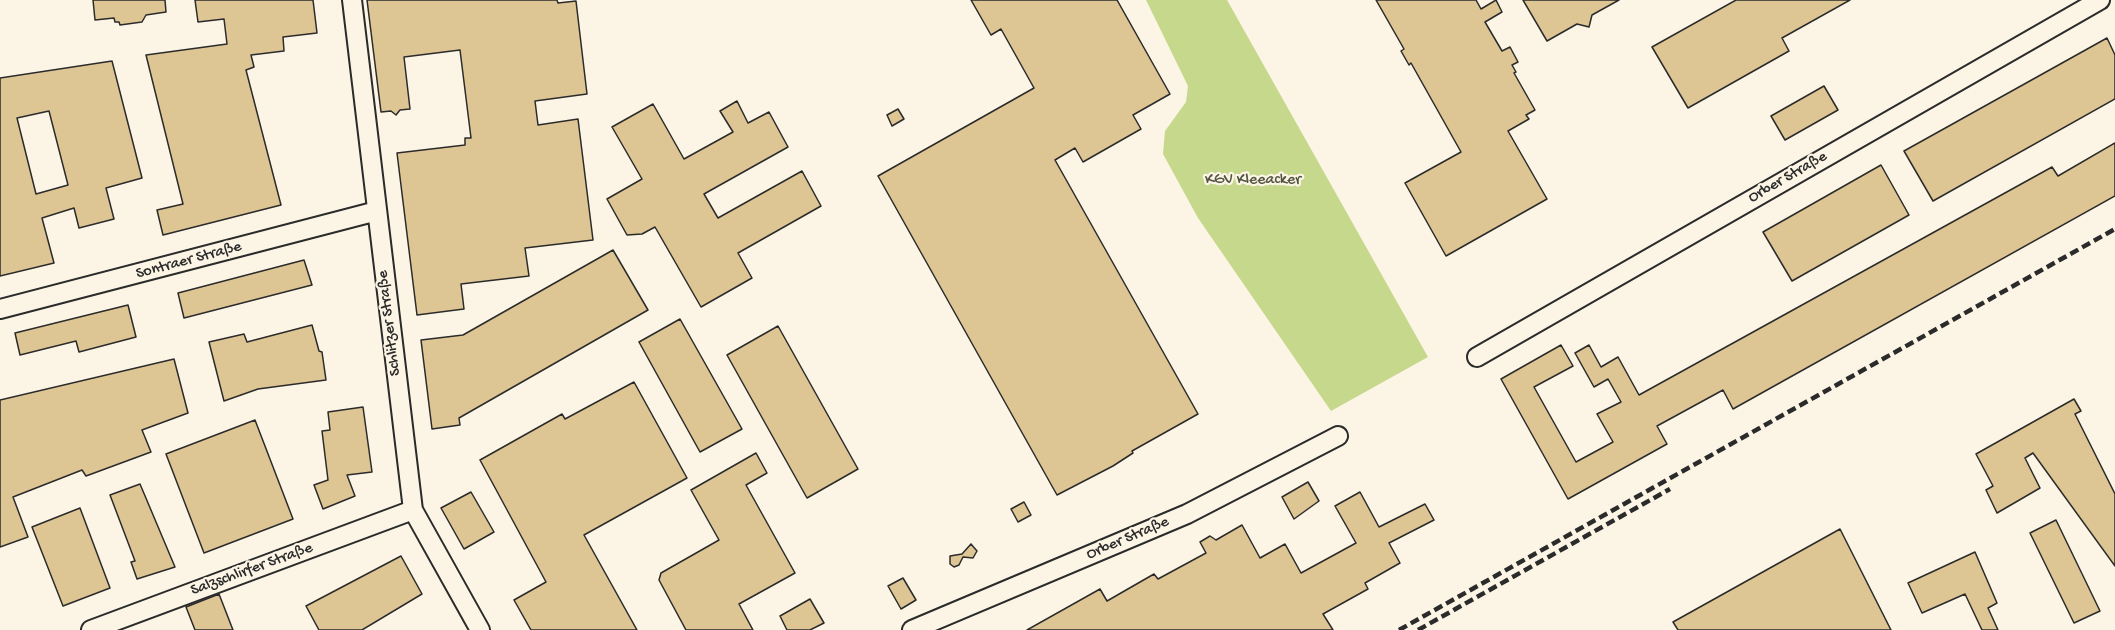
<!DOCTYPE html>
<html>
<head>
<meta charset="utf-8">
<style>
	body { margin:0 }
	canvas { display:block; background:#fcf5e5 }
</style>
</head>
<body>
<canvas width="2115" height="630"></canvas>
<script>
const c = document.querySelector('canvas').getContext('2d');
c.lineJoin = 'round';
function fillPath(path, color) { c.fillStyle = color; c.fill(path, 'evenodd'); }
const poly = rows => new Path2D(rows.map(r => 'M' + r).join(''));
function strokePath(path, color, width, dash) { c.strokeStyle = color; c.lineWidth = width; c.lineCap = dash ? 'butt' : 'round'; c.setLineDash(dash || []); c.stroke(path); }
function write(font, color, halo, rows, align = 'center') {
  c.font = font + ' "Gochi Hand",sans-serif'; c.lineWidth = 4.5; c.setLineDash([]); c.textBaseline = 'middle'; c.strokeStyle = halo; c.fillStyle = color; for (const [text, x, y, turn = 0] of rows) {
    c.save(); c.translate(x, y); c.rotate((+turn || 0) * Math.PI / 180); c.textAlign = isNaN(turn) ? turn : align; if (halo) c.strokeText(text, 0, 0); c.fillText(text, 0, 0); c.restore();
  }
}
fillPath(poly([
	[1146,0,1227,0,1428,357,1331,411,1198,218,1163,154,1165,131,1186,102,1188,86]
]), '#c6d88c');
const building = poly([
	[93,0,165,0,166,12,146,15,142,22,120,25,119,22,115,22,114,18,95,20,93,0],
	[195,0,313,0,317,33,283,37,284,51,251,55,254,67,246,70,281,205,163,235,157,210,183,204,146,55,227,44,224,19,198,22,195,0],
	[367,0,557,0,558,3,576,1,587,94,535,101,538,125,578,119,593,240,525,248,529,276,461,284,464,309,417,315,397,153,465,145,465,138,471,138,460,50,404,57,410,109,400,110,396,115,391,111,381,112,367,0],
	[971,0,1117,0,1170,94,1133,115,1141,129,1083,162,1075,148,1055,160,1198,414,1132,451,1133,453,1113,466,1057,495,878,176,1034,88,1001,29,991,35,971,0],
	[1376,0,1476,0,1481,9,1496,0,1502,12,1485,22,1502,51,1510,47,1518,62,1512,65,1516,72,1514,73,1535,110,1526,115,1529,119,1508,131,1547,199,1446,256,1405,183,1461,152,1411,63,1409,65,1401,51,1404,49,1376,0],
	[1523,0,1619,0,1592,15,1589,27,1577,24,1547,41,1523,0],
	[1736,0,1850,0,1782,38,1789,51,1688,108,1652,47,1736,0],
	[2107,38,2115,55,2115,99,1933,201,1904,151,2107,38],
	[112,61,142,178,106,188,114,219,79,228,74,208,42,218,54,263,0,276,0,78,112,61],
	[49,111,68,185,36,194,17,118,49,111],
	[1824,86,1838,110,1785,140,1771,116,1824,86],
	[737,101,748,123,769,112,788,147,704,194,718,218,802,171,821,206,738,253,752,278,701,307,655,227,642,234,627,235,607,199,642,179,612,127,653,104,684,159,733,132,720,111,737,101],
	[898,109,904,119,892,126,887,115,898,109],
	[2115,143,2115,196,1733,409,1723,390,1657,426,1667,444,1568,499,1501,379,1561,345,1573,366,1534,387,1576,462,1613,442,1597,414,1621,402,1608,379,1594,387,1575,353,1589,345,1601,367,1618,357,1639,395,2052,167,2058,176,2115,143],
	[1881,165,1909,215,1792,281,1763,232,1881,165],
	[613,250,648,310,459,418,460,425,432,429,421,340,463,335,613,250],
	[304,260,312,285,184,318,178,293,304,260],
	[128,305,136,337,79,352,76,341,20,355,15,333,128,305],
	[680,319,742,429,700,452,639,342,680,319],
	[312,325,319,351,322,352,326,380,258,389,224,401,209,342,244,334,247,342,312,325],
	[778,326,858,469,807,498,727,355,778,326],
	[174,359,188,413,142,430,151,452,86,476,82,470,13,497,28,537,0,547,0,400,174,359],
	[634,382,687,478,584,535,637,630,531,630,514,600,546,582,480,460,562,414,565,419,634,382],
	[2074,399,2081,411,2075,414,2115,494,2115,566,2033,453,2025,458,2040,488,1997,513,1986,490,1993,486,1976,454,2074,399],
	[363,407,372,472,347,475,355,496,323,509,314,485,328,480,322,431,330,430,328,412,363,407],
	[255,420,293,519,204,553,166,454,255,420],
	[756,453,767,473,746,485,795,573,739,604,753,630,686,630,659,580,661,573,719,540,691,490,756,453],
	[1308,482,1319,501,1294,519,1282,497,1308,482],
	[140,484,175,567,137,579,131,562,135,561,110,495,140,484],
	[471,492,494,532,464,549,441,508,471,492],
	[1360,492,1379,527,1425,504,1434,520,1389,543,1400,563,1365,583,1368,589,1323,614,1333,630,1027,630,1100,589,1107,601,1154,574,1158,579,1206,553,1200,542,1210,536,1216,540,1242,525,1260,558,1285,544,1301,573,1356,543,1335,506,1360,492],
	[1024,502,1031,515,1018,522,1011,509,1024,502],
	[80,508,110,588,63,606,32,527,80,508],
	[2056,520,2100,611,2074,623,2030,533,2056,520],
	[1840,529,1891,630,1678,630,1673,622,1840,529],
	[971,544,977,551,973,558,963,557,959,565,954,567,950,564,950,556,962,554,971,544],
	[1975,552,1997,603,1988,608,1998,630,1982,630,1965,594,1922,613,1908,583,1975,552],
	[401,556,422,594,362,630,319,630,306,606,401,556],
	[903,578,916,600,901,609,888,586,903,578],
	[219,594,233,630,195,630,186,607,219,594],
	[810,599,824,623,810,630,787,630,780,616,810,599]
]);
fillPath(building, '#dec594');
strokePath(building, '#2b2b2b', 1.5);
const minor = poly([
	[352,0,413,510,480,630],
	[0,309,377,211],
	[1477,357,2100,0],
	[91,630,413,510],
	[912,630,1187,514,1338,436]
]);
strokePath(minor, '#2b2b2b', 22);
strokePath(minor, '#fcf5e5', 18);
strokePath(poly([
	[1399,630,2115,229],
	[1418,630,1670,489]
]), '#2b2b2b', 4.5, [9, 4.5]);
write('16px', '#2b2b2b', '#fcf5e5', [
	["Orber Straße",1788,178,-30],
	["Sontraer Straße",189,261,-15],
	["Schlitzer Straße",390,323,-97],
	["Orber Straße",1128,539,-23],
	["Salzschlirfer Straße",252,570,-20]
]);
write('16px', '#525643', '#fcf5e5', [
	["KGV Kleeacker",1253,181]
]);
</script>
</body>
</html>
